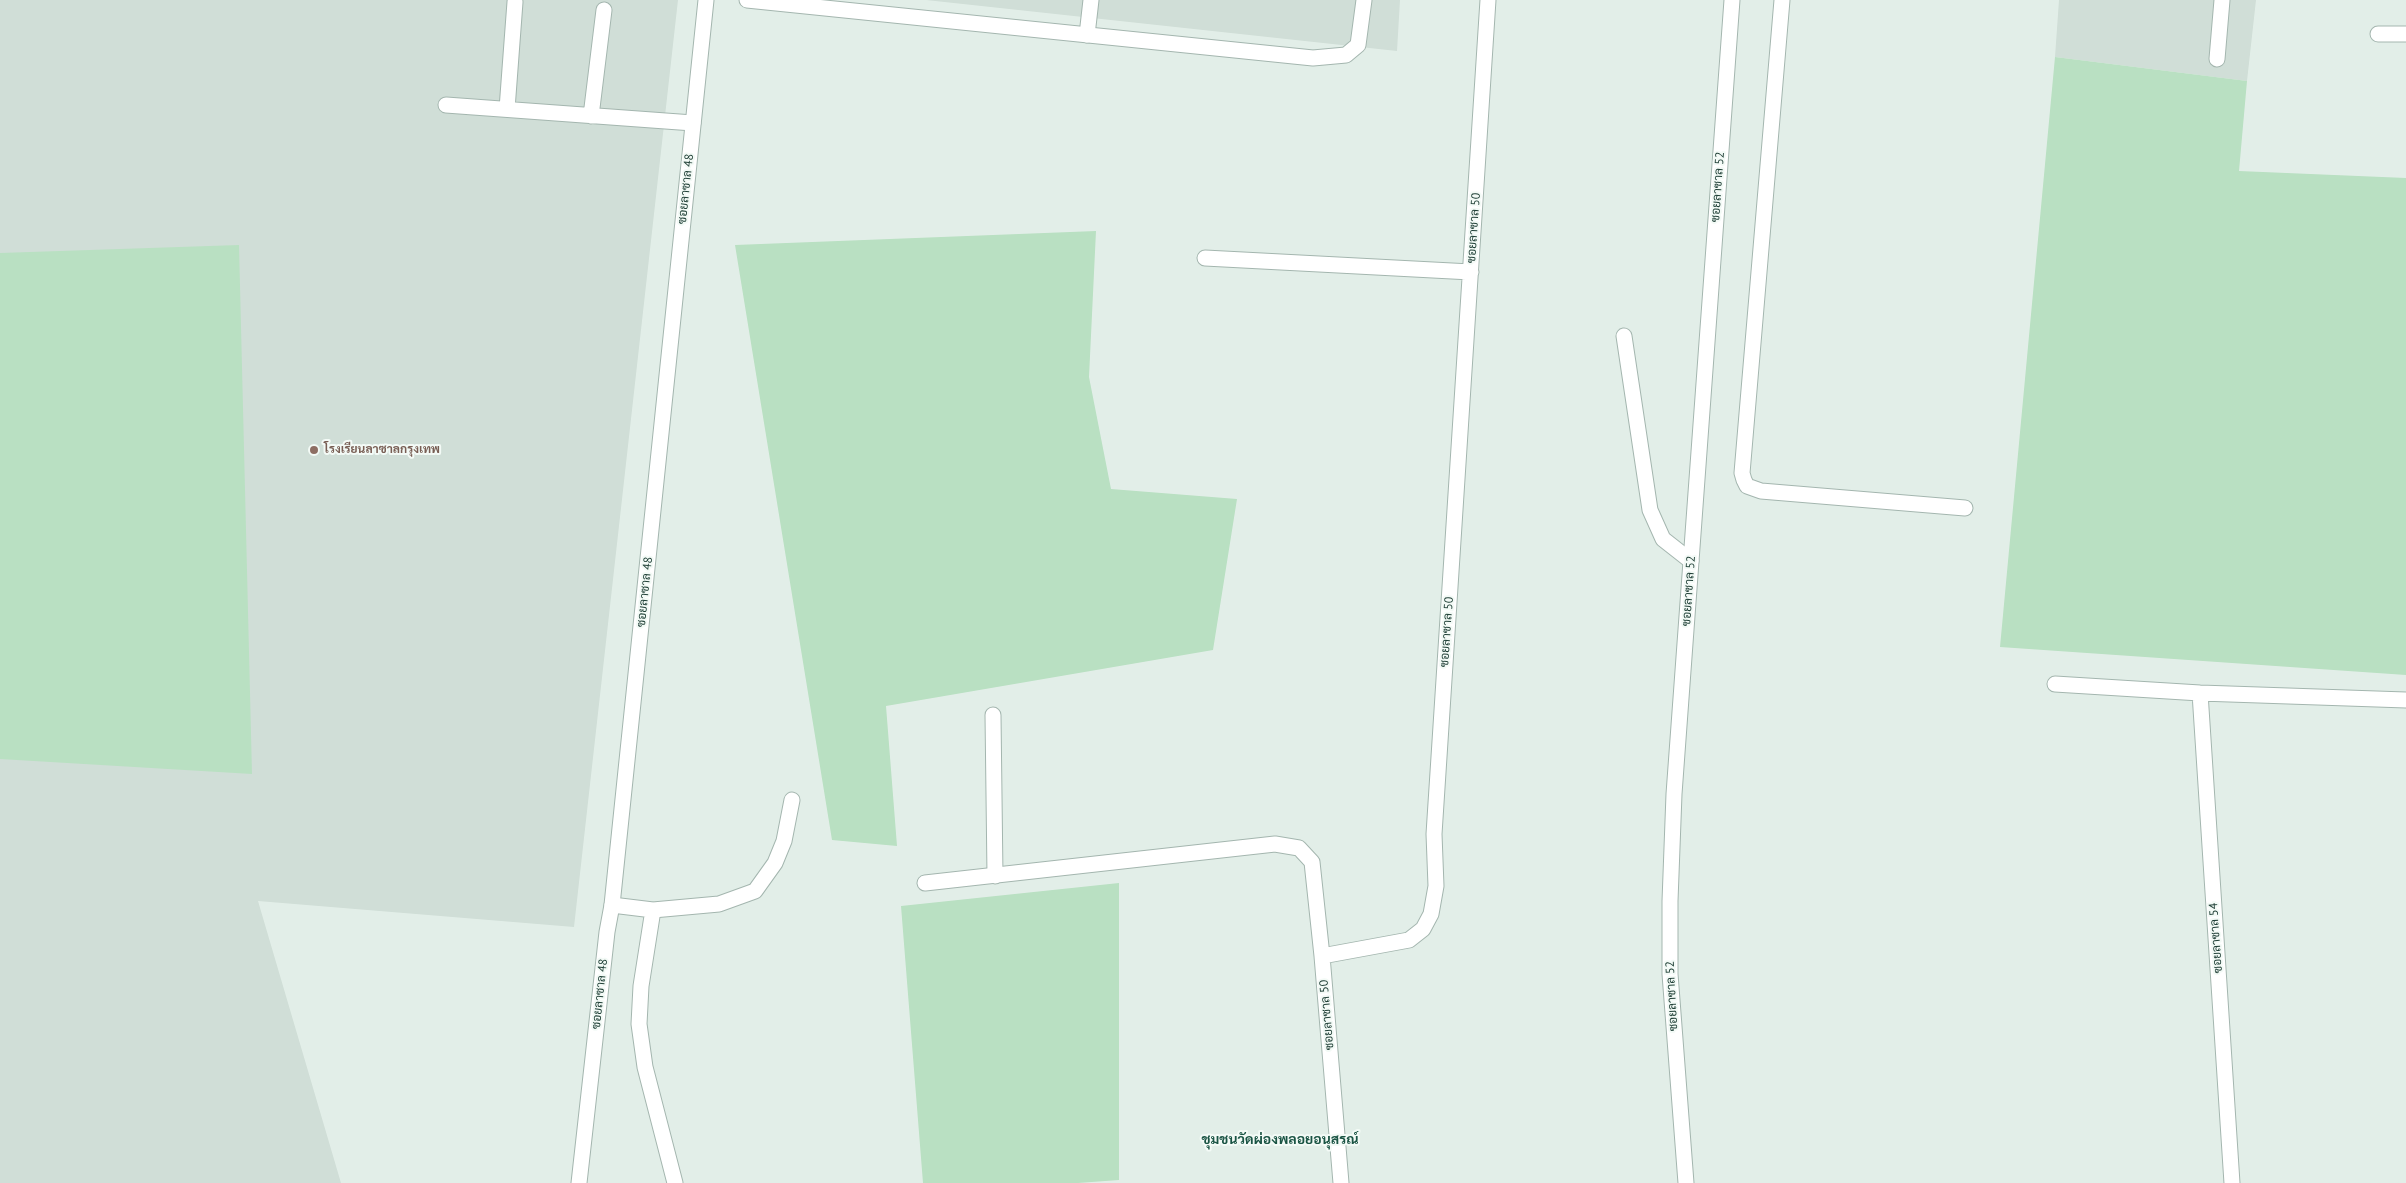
<!DOCTYPE html>
<html>
<head>
<meta charset="utf-8">
<style>
	body { margin:0 }
	canvas { display:block; background:#e2eee8 }
</style>
</head>
<body>
<canvas width="2406" height="1183"></canvas>
<script>
const c = document.querySelector('canvas').getContext('2d');
c.lineJoin = 'round';
function fillPath(path, color) { c.fillStyle = color; c.fill(path, 'evenodd'); }
const poly = rows => new Path2D(rows.map(r => 'M' + r).join(''));
function strokePath(path, color, width, dash) { c.strokeStyle = color; c.lineWidth = width; c.lineCap = dash ? 'butt' : 'round'; c.setLineDash(dash || []); c.stroke(path); }
function write(font, color, halo, rows, align = 'center') {
  c.font = font + ' "PT Sans",Sarabun,sans-serif'; c.lineWidth = 4; c.setLineDash([]); c.textBaseline = 'middle'; c.strokeStyle = halo; c.fillStyle = color; for (const [text, x, y, turn = 0] of rows) {
    c.save(); c.translate(x, y); c.rotate((+turn || 0) * Math.PI / 180); c.textAlign = isNaN(turn) ? turn : align; if (halo) c.strokeText(text, 0, 0); c.fillText(text, 0, 0); c.restore();
  }
}
fillPath(poly([
	[0,0,678,0,574,927,258,901,341,1183,0,1183],
	[926,0,1400,0,1397,51],
	[2059,0,2256,0,2247,81,2055,57]
]), '#d0ded7');
fillPath(poly([
	[2055,57,2247,81,2239,171,2406,178,2406,675,2000,647],
	[1096,231,1089,377,1111,489,1237,499,1213,650,886,706,897,846,832,840,735,245],
	[239,245,252,774,0,759,0,253],
	[1119,883,1119,1180,1078,1183,923,1183,901,906]
]), '#b9e0c2');
const service = poly([
	[2378,34,2406,34],
	[1087,35,1091,0],
	[446,105,693,123],
	[507,109,515,2],
	[591,116,604,10],
	[1624,336,1650,510,1663,539,1691,561],
	[993,715,995,876],
	[612,905,653,910,719,904,755,891,775,863,784,841,792,800],
	[653,910,641,986,639,1024,645,1067,675,1183]
]);
const minor = poly([
	[747,0,1313,58,1346,55,1358,45,1364,0],
	[1782,0,1742,473,1744,480,1747,486,1761,491,1965,508],
	[2217,59,2222,0],
	[1205,258,1471,272],
	[2055,684,2200,693,2406,700],
	[2200,693,2232,1183],
	[925,883,1275,844,1299,848,1312,862,1322,956],
	[579,1183,607,932,612,905,706,0],
	[1341,1183,1322,956,1409,940,1423,929,1431,914,1436,886,1434,834,1488,0],
	[1686,1183,1670,974,1670,901,1674,794,1732,0]
]);
strokePath(service, '#a4b6af', 17);
strokePath(minor, '#a4b6af', 17);
strokePath(service, '#fff', 15);
strokePath(minor, '#fff', 15);
for (const [x, y, r, color] of [
	[314,450,5,"#8d6e63"]
]) { const dot = new Path2D(); dot.arc(x, y, r, 0, 2 * Math.PI); c.fillStyle = color; c.fill(dot); strokePath(dot, '#f3faf6', 2); }
write('12px', '#204037', '#f3faf6', [
	["ซอยลาซาล 52",1718,187,-86],
	["ซอยลาซาล 48",686,189,-84],
	["ซอยลาซาล 50",1474,228,-86],
	["ซอยลาซาล 52",1689,591,-86],
	["ซอยลาซาล 48",645,592,-84],
	["ซอยลาซาล 50",1447,632,-86],
	["ซอยลาซาล 54",2216,938,-94],
	["ซอยลาซาล 48",600,994,-84],
	["ซอยลาซาล 52",1672,996,-93],
	["ซอยลาซาล 50",1327,1015,-95]
]);
write('bold 12px', '#785e54', '#f3faf6', [
	["โรงเรียนลาซาลกรุงเทพ",324,450]
], 'left');
write('bold 14px', '#1a5444', '#f3faf6', [
	["ชุมชนวัดผ่องพลอยอนุสรณ์",1280,1140]
]);
</script>
</body>
</html>
